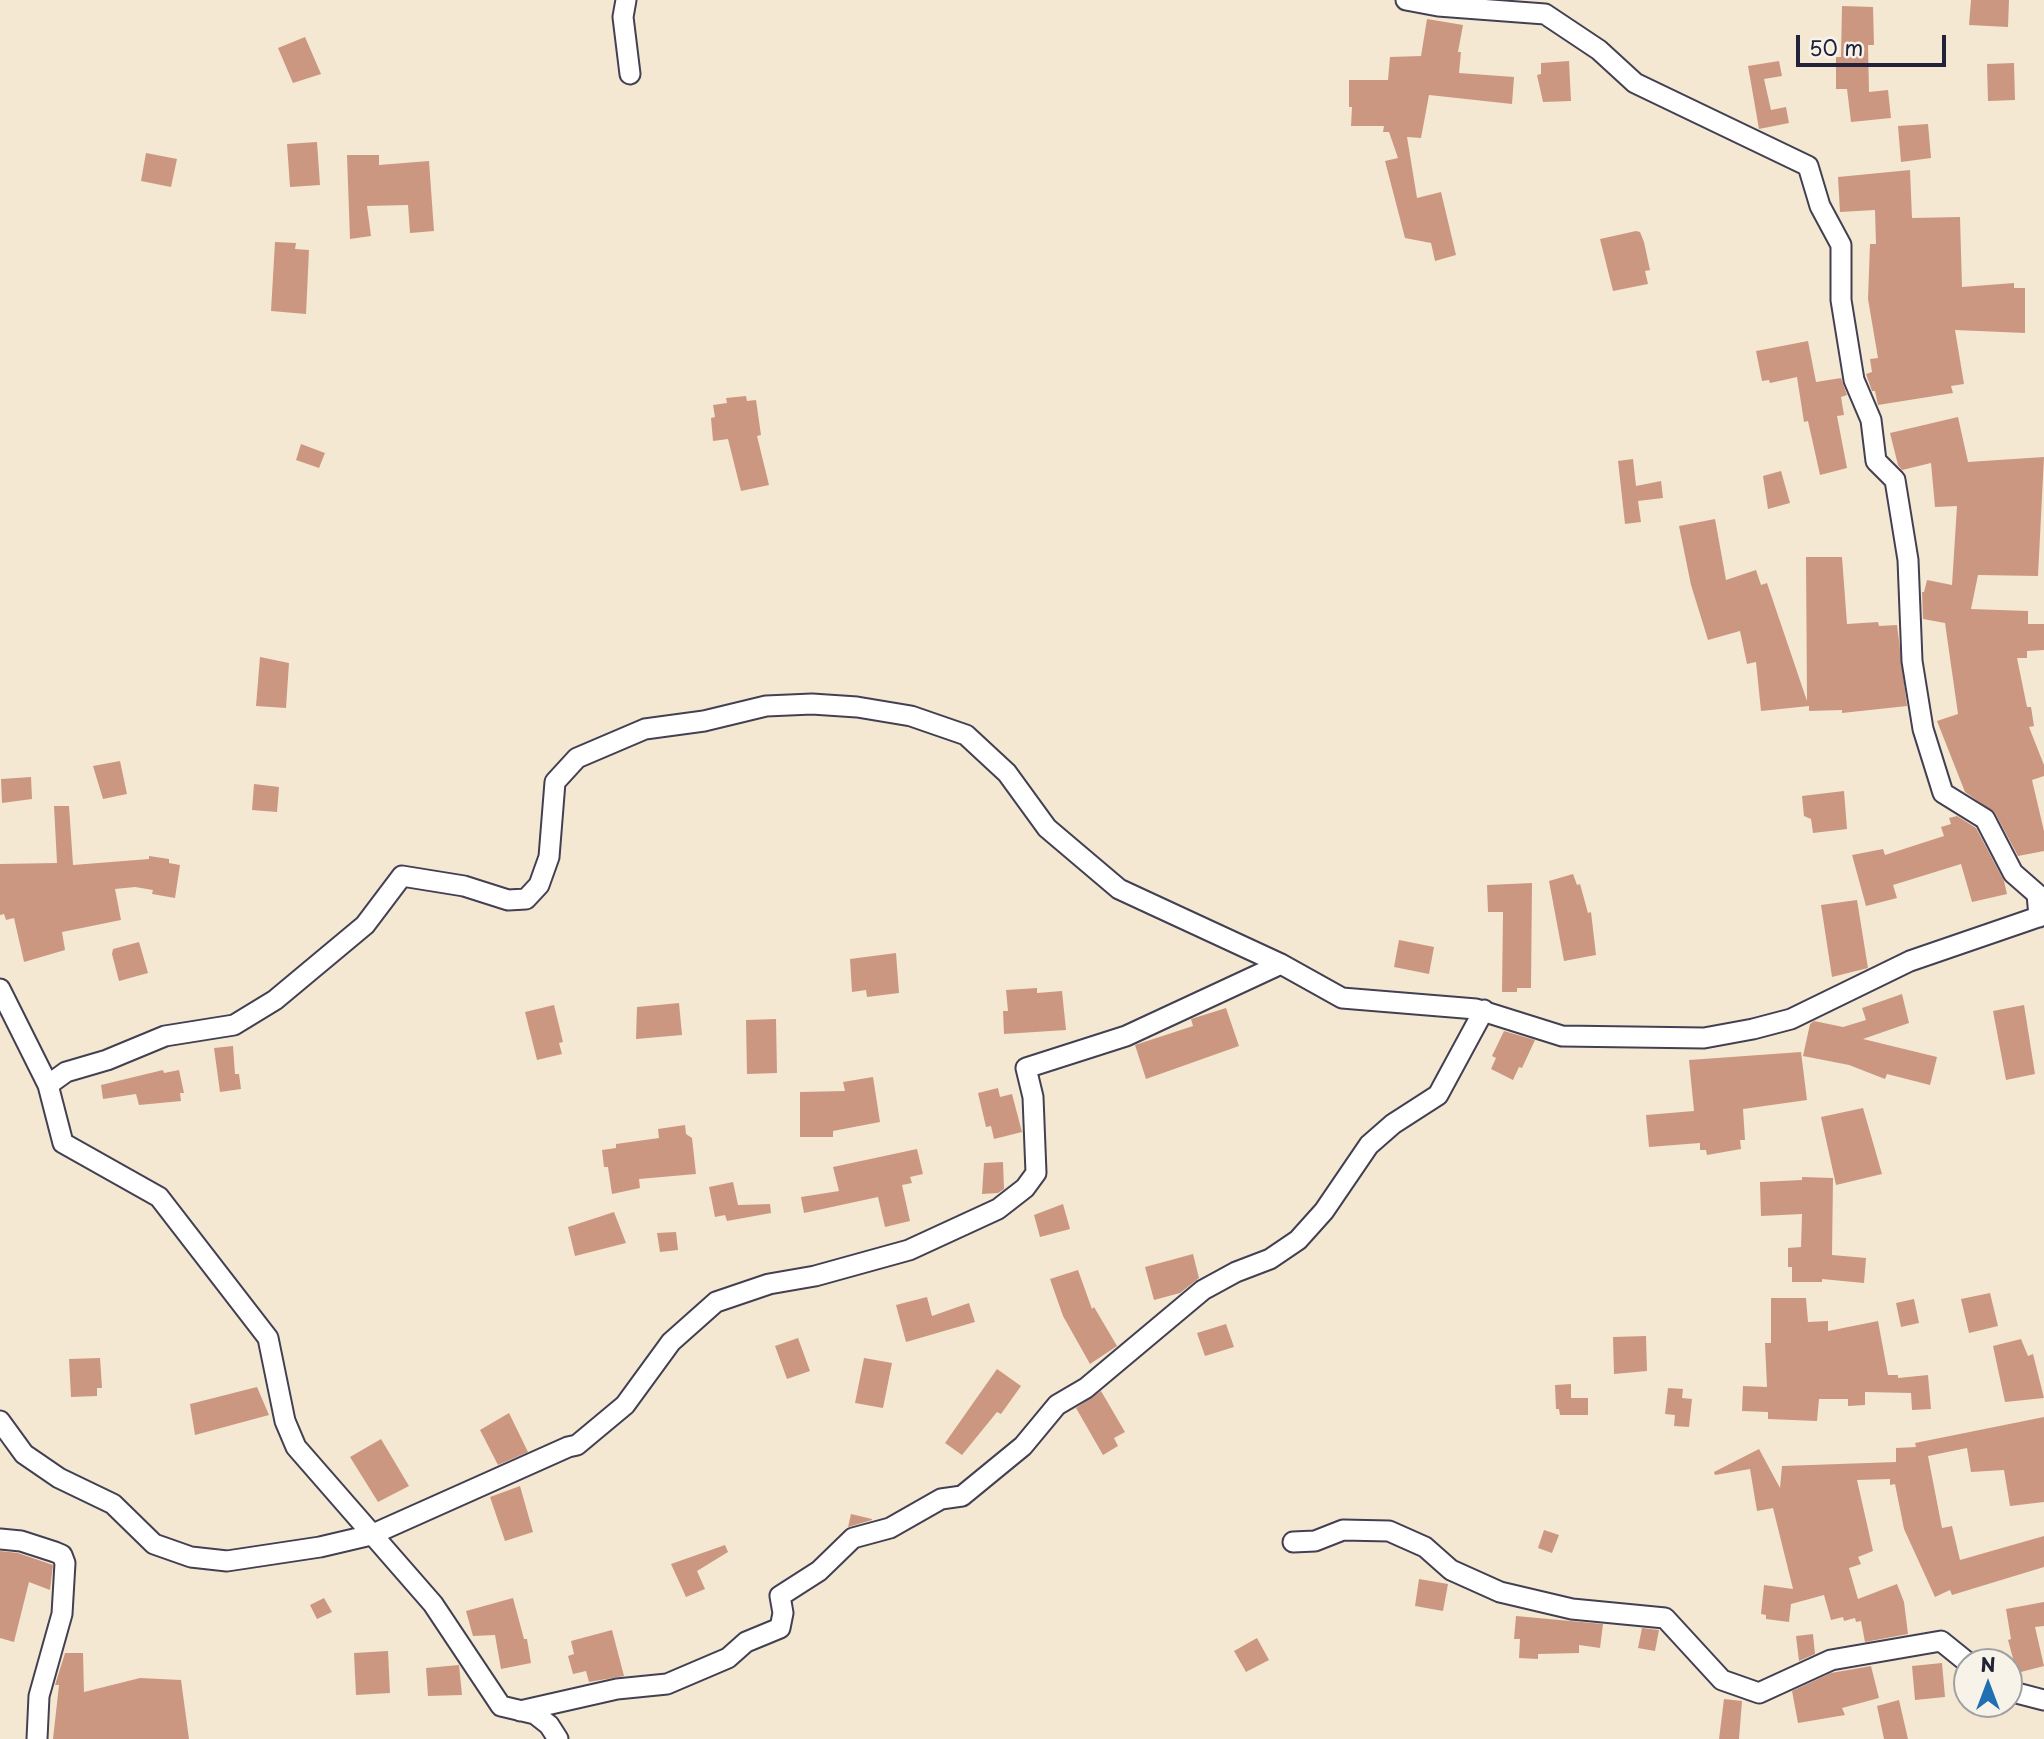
<!DOCTYPE html>
<html>
<head>
<meta charset="utf-8">
<style>
	body { margin:0 }
	#map { position:relative; width:2044px; height:1739px; overflow:hidden; background:#f4e8d2; font-family:"Playpen Sans",sans-serif }
	canvas { display:block }
	.north { position:absolute; left:1953px; top:1648px; width:70px; height:70px; box-sizing:border-box; background:#f7f3e8; border:2px solid #a29fa3; border-radius:50%; rotate:0deg; font-size:19px; font-weight:700; line-height:28px; text-align:center; color:#22223b }
	.north::after { content:''; display:block; margin:auto; width:24px; height:32px; background:#1f6fb2; clip-path:polygon(50% 0,100% 100%,50% 72%,0 100%) }
	.scale { position:absolute; left:1796px; top:35px; width:150px; height:32px; box-sizing:border-box; border:4px solid #22223b; border-top:0; padding-left:9px; font-size:21px; line-height:24px; white-space:nowrap; color:#22223b; -webkit-text-stroke:5px #f7f3e8; paint-order:stroke }
</style>
</head>
<body>
<div id="map">
<canvas width="2044" height="1739"></canvas>
<div class="north">N</div>
<div class="scale">50 m</div>
</div>
<script>
const c = document.querySelector('canvas').getContext('2d');
c.lineJoin = 'round';
function fillPath(path, color) { c.fillStyle = color; c.fill(path, 'evenodd'); }
const poly = rows => new Path2D(rows.map(r => 'M' + r).join(''));
function strokePath(path, color, width, dash) { c.strokeStyle = color; c.lineWidth = width; c.lineCap = dash ? 'butt' : 'round'; c.setLineDash(dash || []); c.stroke(path); }
fillPath(poly([
	[1971,0,2009,0,2008,27,1969,25],
	[1842,6,1873,7,1874,45,1868,45,1869,92,1888,90,1891,118,1851,122,1847,89,1836,89,1836,57,1841,57],
	[1427,19,1463,25,1458,52,1461,52,1459,73,1514,77,1512,104,1429,95,1421,138,1407,137,1417,198,1441,192,1456,255,1435,261,1431,243,1405,238,1385,161,1398,158,1389,132,1383,132,1384,126,1351,126,1352,107,1349,107,1349,80,1388,80,1390,57,1421,56],
	[305,37,321,74,293,83,278,48],
	[1569,61,1571,101,1543,102,1537,75,1541,74,1541,63],
	[1779,61,1782,76,1764,79,1771,110,1786,107,1789,123,1759,129,1748,66],
	[2014,63,2015,100,1988,101,1987,64],
	[1928,124,1931,158,1901,162,1898,126],
	[317,142,320,185,290,187,287,144],
	[146,153,177,159,171,187,141,181],
	[347,155,379,155,379,165,429,161,434,231,410,233,408,205,367,206,371,236,350,239],
	[1910,170,1912,218,1960,217,1962,287,2014,283,2014,288,2025,288,2025,333,1955,330,1964,384,1951,386,1953,393,1878,405,1875,391,1872,391,1866,374,1872,372,1870,359,1878,358,1868,299,1870,244,1876,244,1875,210,1840,212,1838,177],
	[1636,231,1640,232,1644,242,1650,270,1645,271,1648,284,1613,291,1600,239],
	[275,242,296,243,295,249,309,250,306,314,271,311],
	[1808,341,1816,382,1841,378,1847,395,1841,397,1844,415,1837,416,1847,468,1820,475,1808,421,1804,422,1797,377,1770,383,1769,380,1762,381,1756,351],
	[746,396,747,401,756,400,761,435,757,436,769,485,741,491,728,439,713,441,711,418,715,417,713,405,727,403,726,398],
	[1958,417,1968,462,2044,457,2038,576,1978,575,1971,609,2028,611,2028,624,2044,624,2044,650,2027,651,2027,658,2017,658,2027,707,2031,707,2034,726,2029,727,2044,765,2044,776,2032,780,2044,831,2044,851,2018,856,1995,813,1965,792,1937,721,1958,714,1945,623,1923,619,1922,592,1924,592,1927,580,1952,585,1957,506,1935,507,1931,463,1902,470,1898,465,1890,433],
	[301,444,325,453,319,468,296,460],
	[1633,459,1636,486,1661,481,1663,498,1638,501,1641,522,1625,524,1618,461],
	[1781,471,1790,503,1768,509,1763,476],
	[1715,519,1726,580,1756,570,1761,585,1767,583,1807,701,1806,557,1842,557,1847,624,1878,622,1879,626,1897,625,1907,706,1842,713,1842,710,1809,711,1809,706,1761,711,1756,662,1747,664,1740,631,1708,640,1691,585,1679,526],
	[260,657,289,663,286,708,256,706],
	[120,761,127,794,103,799,93,766],
	[31,777,32,799,2,803,1,779],
	[254,784,279,787,277,812,252,810],
	[1844,791,1847,829,1813,833,1811,819,1804,816,1802,796],
	[54,806,69,806,73,865,149,859,149,856,169,859,169,863,180,865,175,898,152,894,153,890,135,887,115,889,121,920,62,932,65,950,24,962,14,918,6,920,4,914,0,915,0,864,57,863],
	[1957,816,1976,828,2004,881,2007,894,1972,902,1961,864,1893,885,1897,898,1866,906,1852,855,1883,849,1885,855,1944,836,1941,827,1951,824,1949,818],
	[1573,874,1577,885,1580,884,1588,913,1591,912,1596,955,1564,961,1549,881],
	[1532,883,1531,988,1517,988,1517,992,1502,992,1503,912,1488,912,1487,885],
	[1857,900,1868,968,1832,977,1821,905],
	[1399,940,1434,947,1429,974,1394,967],
	[139,942,148,973,119,981,112,954,113,949],
	[896,953,899,993,867,997,866,990,852,992,850,959],
	[1037,988,1037,993,1062,991,1066,1030,1004,1034,1003,1011,1008,1011,1006,990],
	[1902,994,1909,1023,1863,1039,1937,1057,1930,1085,1887,1074,1885,1079,1849,1065,1803,1056,1810,1024,1814,1021,1843,1027,1866,1020,1862,1008],
	[679,1003,682,1035,636,1039,637,1007],
	[554,1005,563,1042,559,1043,562,1054,537,1060,525,1012],
	[2024,1005,2035,1074,2006,1080,1993,1011],
	[1226,1008,1239,1046,1146,1079,1135,1045,1193,1026,1191,1019],
	[776,1019,777,1073,747,1074,746,1020],
	[1504,1031,1535,1040,1522,1068,1519,1067,1513,1080,1491,1069,1496,1058,1492,1056],
	[233,1046,235,1074,239,1074,241,1089,220,1092,214,1048],
	[1801,1052,1807,1100,1743,1109,1745,1140,1740,1140,1741,1149,1707,1155,1706,1150,1700,1150,1700,1143,1649,1147,1646,1115,1694,1111,1689,1060],
	[163,1070,164,1073,179,1070,184,1093,180,1093,181,1101,139,1105,136,1094,103,1099,101,1085],
	[873,1077,880,1122,833,1131,833,1137,800,1137,800,1092,845,1091,843,1082],
	[998,1088,1000,1097,1012,1094,1022,1132,994,1139,991,1126,986,1127,978,1093],
	[1863,1108,1882,1174,1836,1185,1821,1117],
	[685,1125,686,1134,692,1138,696,1174,639,1179,640,1188,612,1194,608,1167,604,1167,602,1150,616,1148,616,1144,659,1138,658,1129],
	[917,1149,923,1174,910,1177,912,1183,902,1185,910,1221,885,1227,878,1197,804,1213,801,1197,839,1191,833,1167],
	[1003,1162,1004,1189,998,1193,982,1194,984,1163],
	[1802,1177,1833,1178,1832,1255,1866,1258,1864,1283,1822,1279,1822,1282,1792,1282,1792,1267,1788,1267,1788,1248,1801,1247,1802,1214,1761,1216,1760,1182,1802,1180],
	[733,1182,738,1205,770,1204,771,1213,727,1221,725,1215,715,1217,709,1187],
	[1063,1204,1070,1229,1040,1237,1034,1215],
	[614,1212,626,1243,575,1256,568,1227],
	[676,1232,678,1250,660,1252,657,1233],
	[1193,1254,1199,1278,1180,1293,1154,1300,1145,1267],
	[1078,1270,1092,1309,1094,1307,1117,1346,1090,1364,1063,1316,1050,1279],
	[1990,1293,1998,1326,1969,1333,1961,1299],
	[927,1297,932,1316,969,1303,975,1322,906,1342,896,1305],
	[1771,1298,1806,1298,1808,1322,1828,1321,1828,1331,1878,1321,1888,1375,1898,1375,1898,1378,1928,1375,1931,1409,1912,1410,1911,1393,1865,1392,1865,1405,1848,1406,1848,1399,1819,1399,1817,1421,1768,1419,1768,1412,1742,1411,1743,1386,1767,1387,1765,1343,1771,1343],
	[1914,1299,1919,1323,1901,1327,1896,1303],
	[1226,1324,1234,1347,1205,1356,1197,1333],
	[1646,1336,1647,1371,1614,1374,1613,1337],
	[798,1338,810,1371,787,1379,775,1346],
	[2021,1339,2028,1356,2033,1354,2044,1398,2005,1402,1993,1346],
	[100,1358,102,1388,97,1388,97,1396,71,1397,69,1359],
	[864,1358,892,1363,883,1408,855,1403],
	[997,1369,1021,1386,1001,1414,997,1412,962,1455,945,1443],
	[1571,1384,1571,1398,1588,1398,1588,1415,1560,1415,1559,1409,1556,1409,1555,1385],
	[257,1387,269,1415,195,1435,190,1404],
	[1668,1388,1683,1389,1682,1398,1692,1399,1689,1427,1674,1426,1675,1415,1665,1414],
	[1101,1391,1125,1432,1114,1438,1118,1446,1103,1455,1076,1408],
	[509,1413,528,1452,498,1465,480,1430],
	[2044,1417,2044,1502,2010,1506,2004,1470,1971,1472,1967,1448,1928,1456,1942,1528,1952,1526,1960,1560,2044,1536,2044,1567,1952,1595,1950,1590,1935,1597,1904,1529,1895,1484,1890,1485,1890,1479,1857,1480,1873,1551,1858,1557,1861,1564,1849,1568,1858,1599,1897,1584,1904,1602,1908,1634,1865,1642,1861,1621,1856,1622,1855,1618,1844,1621,1843,1617,1831,1620,1824,1595,1791,1604,1789,1622,1766,1619,1766,1615,1761,1614,1764,1585,1793,1589,1773,1508,1757,1511,1750,1469,1715,1475,1714,1472,1759,1449,1780,1488,1782,1466,1896,1462,1896,1448,1916,1447,1915,1443],
	[381,1439,409,1486,378,1502,350,1457],
	[520,1486,533,1532,505,1541,490,1497],
	[851,1514,872,1519,872,1520,848,1527],
	[1544,1530,1559,1535,1552,1553,1538,1548],
	[725,1545,728,1552,697,1571,705,1589,686,1597,671,1564],
	[0,1551,18,1553,53,1565,50,1590,29,1582,14,1642,0,1638],
	[1419,1579,1448,1584,1443,1611,1415,1606],
	[324,1598,332,1612,317,1619,310,1605],
	[513,1598,524,1639,527,1639,531,1663,501,1669,495,1635,473,1636,466,1611],
	[2044,1602,2044,1626,2035,1627,2044,1666,2017,1673,2008,1640,2011,1639,2006,1609],
	[1516,1616,1603,1624,1600,1648,1579,1645,1579,1653,1538,1654,1538,1659,1519,1658,1520,1639,1514,1639],
	[1642,1628,1659,1630,1655,1651,1638,1648],
	[612,1630,624,1676,589,1682,586,1671,573,1674,568,1656,574,1654,571,1641],
	[1813,1634,1815,1654,1799,1661,1796,1636],
	[1257,1638,1269,1660,1246,1672,1234,1651],
	[388,1651,390,1693,356,1695,354,1653],
	[65,1653,83,1653,84,1692,140,1678,181,1680,189,1739,53,1739,59,1685,55,1685],
	[1942,1663,1945,1697,1915,1700,1912,1666],
	[459,1665,462,1695,428,1696,426,1668],
	[1871,1666,1879,1698,1842,1708,1845,1715,1798,1723,1792,1691,1831,1673],
	[1724,1699,1742,1701,1739,1739,1719,1739],
	[1899,1700,1908,1739,1884,1739,1877,1706]
]), '#cc9781');
const minor = poly([
	[626,0,623,17,630,74],
	[1406,0,1438,6,1545,14,1599,50,1635,83,1808,166,1820,206,1841,245,1841,300,1854,380,1871,420,1876,461,1895,480,1908,560,1912,661,1923,729,1943,793,1985,819,2013,873,2037,894,2039,917],
	[0,989,48,1085,63,1143,159,1197,268,1338,285,1421,296,1447,433,1604,501,1706,535,1714,549,1725,558,1739],
	[48,1085,66,1072,107,1060,165,1036,234,1025,275,1000,365,925,402,876,464,886,508,900,526,899,539,885,549,857,555,782,577,758,645,729,704,721,766,706,812,704,857,707,911,716,966,735,1007,773,1047,828,1119,889,1281,964,1342,998,1476,1009,1562,1036,1704,1038,1753,1029,1791,1019,1910,961,2044,915],
	[0,1421,24,1454,59,1478,113,1504,154,1544,191,1557,227,1561,320,1547,371,1535,568,1447,577,1445,625,1405,671,1342,716,1302,769,1284,815,1276,909,1250,998,1209,1025,1188,1036,1173,1033,1097,1026,1068,1126,1036,1281,964],
	[0,1539,21,1541,55,1552,62,1555,65,1563,62,1614,39,1696,37,1739],
	[1293,1542,1315,1541,1343,1530,1389,1531,1425,1547,1451,1570,1500,1592,1572,1609,1665,1618,1722,1680,1759,1693,1831,1660,1941,1641,1967,1662],
	[2009,1691,2044,1700],
	[520,1711,617,1689,667,1684,728,1658,746,1642,780,1628,783,1613,780,1596,819,1571,853,1538,890,1528,941,1499,962,1496,1023,1446,1057,1405,1086,1388,1203,1290,1236,1272,1270,1259,1298,1240,1324,1211,1369,1145,1393,1124,1438,1095,1484,1010]
]);
strokePath(minor, '#424052', 23);
strokePath(minor, '#fff', 19);
</script>
</body>
</html>
